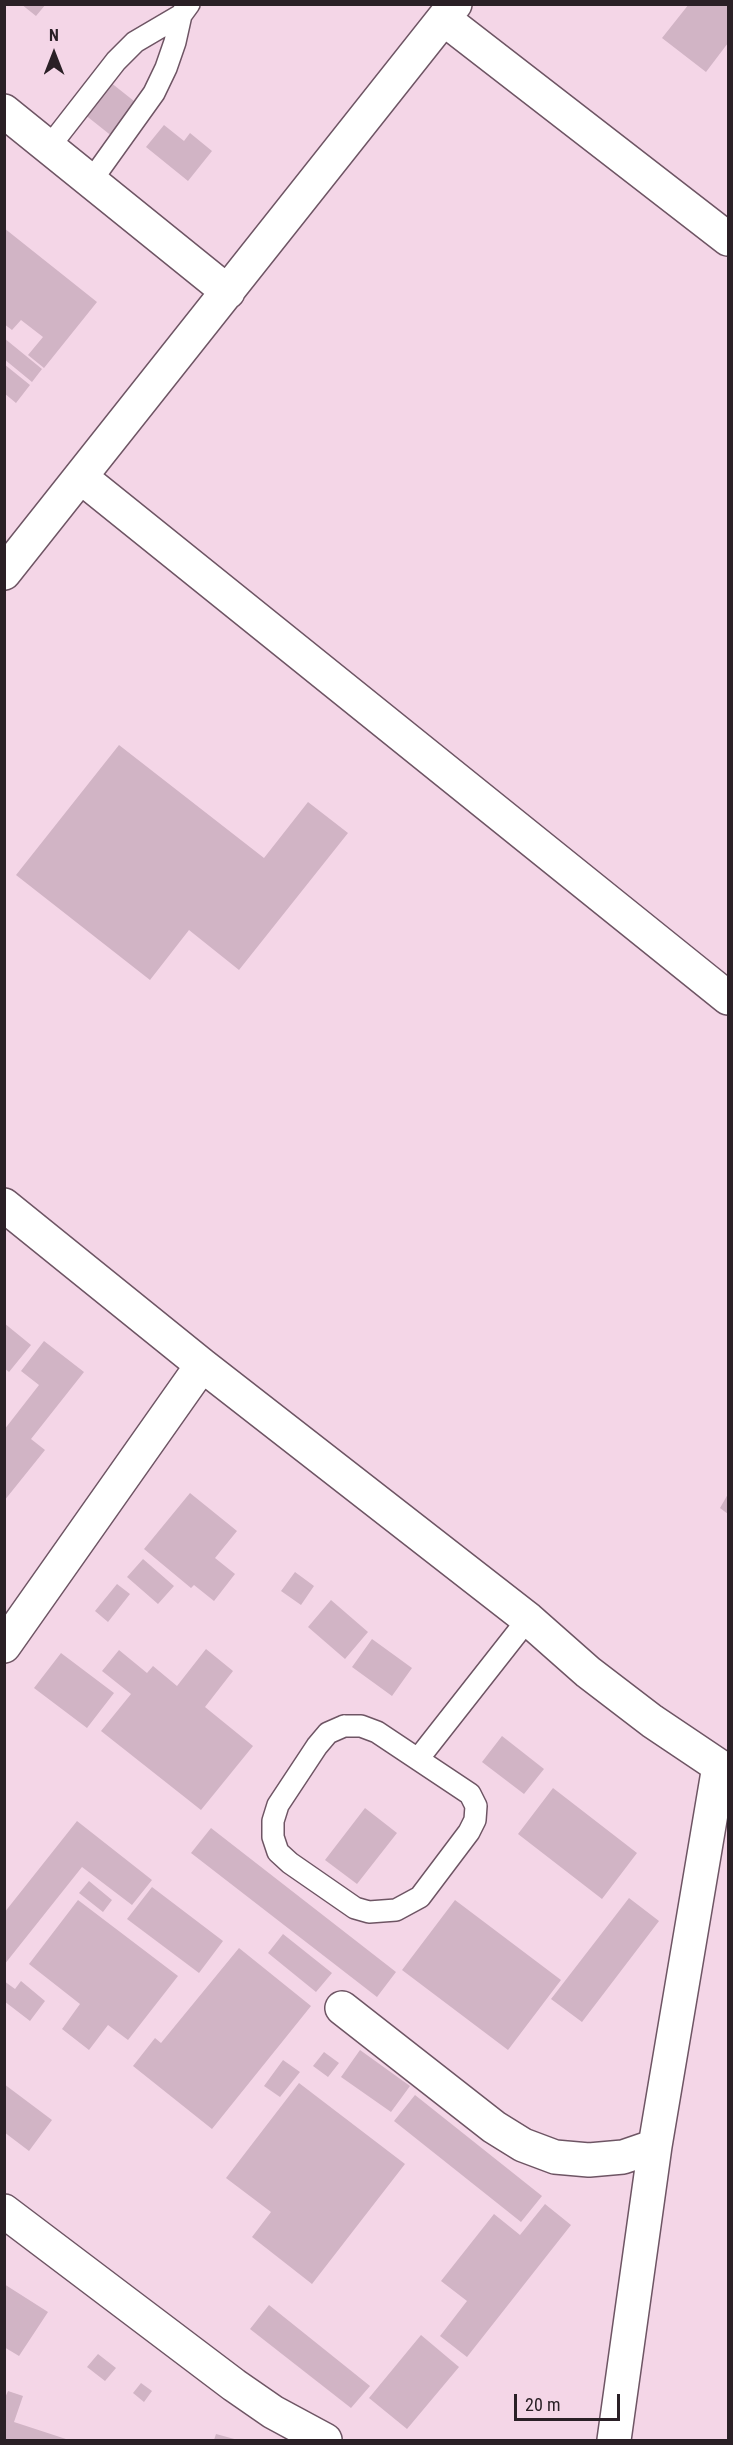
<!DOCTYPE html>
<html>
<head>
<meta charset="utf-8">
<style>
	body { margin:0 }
	#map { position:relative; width:733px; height:2445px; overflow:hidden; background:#f4d6e7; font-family:"Roboto Condensed",sans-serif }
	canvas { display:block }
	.frame { position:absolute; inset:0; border:6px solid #2a2026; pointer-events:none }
	.north { position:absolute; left:24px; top:24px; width:60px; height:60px; -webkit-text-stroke:4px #f4d6e7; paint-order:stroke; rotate:0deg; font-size:16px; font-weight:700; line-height:24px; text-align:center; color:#2a2026 }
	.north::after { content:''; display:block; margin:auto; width:21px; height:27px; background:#2a2026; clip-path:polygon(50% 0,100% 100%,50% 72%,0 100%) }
	.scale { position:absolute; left:514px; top:2394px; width:106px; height:27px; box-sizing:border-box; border:3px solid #2a2026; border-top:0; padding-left:8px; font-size:18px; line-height:21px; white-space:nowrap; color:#2a2026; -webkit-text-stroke:4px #f4d6e7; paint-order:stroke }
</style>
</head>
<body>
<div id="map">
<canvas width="733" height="2445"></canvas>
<div class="frame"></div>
<div class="north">N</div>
<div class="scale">20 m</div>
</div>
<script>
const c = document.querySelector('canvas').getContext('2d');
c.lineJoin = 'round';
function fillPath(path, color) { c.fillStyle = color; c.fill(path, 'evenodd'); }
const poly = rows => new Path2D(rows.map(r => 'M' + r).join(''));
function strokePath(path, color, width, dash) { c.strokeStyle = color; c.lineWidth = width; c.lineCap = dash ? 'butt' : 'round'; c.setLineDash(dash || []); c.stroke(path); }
fillPath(poly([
	[21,4,46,4,36,16],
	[689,4,728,4,728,43,706,72,662,38],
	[110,82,139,105,113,137,84,114],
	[164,125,184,141,190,133,212,151,188,181,146,147],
	[4,228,97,302,44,368,28,355,43,337,21,320,12,330,4,324],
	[4,338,42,369,32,382,4,359],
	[4,364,30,385,16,403,4,393],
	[119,745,264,858,308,802,348,833,239,970,189,930,150,980,16,875],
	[4,1323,31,1345,9,1372,4,1368],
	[44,1341,84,1372,31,1439,45,1450,4,1501,4,1430,39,1385,21,1371],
	[190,1493,237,1531,215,1558,235,1574,214,1601,194,1585,191,1588,144,1549],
	[728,1494,728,1514,720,1508],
	[143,1559,174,1586,158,1604,127,1577],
	[295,1572,314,1586,301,1605,281,1591],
	[117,1584,130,1594,108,1622,95,1611],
	[331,1600,368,1632,345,1659,308,1627],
	[372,1639,412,1668,392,1696,352,1667],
	[206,1649,233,1671,205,1707,253,1746,201,1810,101,1731,131,1694,102,1671,119,1650,147,1673,153,1666,177,1686],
	[61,1653,114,1693,87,1728,34,1688],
	[502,1736,544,1769,524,1794,482,1762],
	[553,1788,637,1853,602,1899,518,1834],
	[365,1808,397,1833,357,1884,325,1860],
	[77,1821,152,1880,132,1905,82,1867,4,1965,4,1913],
	[211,1828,396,1972,377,1997,191,1853],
	[89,1881,112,1900,103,1912,79,1893],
	[152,1887,223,1941,199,1973,127,1919],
	[629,1898,659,1921,582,2022,551,1999],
	[78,1900,178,1976,128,2040,108,2025,89,2050,62,2029,80,2004,29,1964],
	[455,1900,561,1980,508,2050,402,1970],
	[283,1934,332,1973,316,1992,268,1953],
	[239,1948,311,2006,212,2129,133,2066,155,2038,161,2043],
	[4,1981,15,1989,21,1981,45,2001,30,2021,4,2001],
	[360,2050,410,2086,391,2112,341,2077],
	[324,2052,339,2063,328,2077,313,2066],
	[283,2060,300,2072,280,2097,264,2086],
	[299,2083,405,2164,312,2284,252,2237,271,2212,226,2178],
	[4,2084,52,2120,29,2151,4,2132],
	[415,2095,542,2196,521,2222,394,2121],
	[545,2204,571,2225,467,2357,440,2336,467,2301,441,2281,494,2214,520,2235],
	[4,2284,48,2312,19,2356,4,2347],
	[269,2305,370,2386,351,2408,250,2329],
	[421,2335,459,2367,407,2429,369,2398],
	[98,2354,116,2368,105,2381,87,2367],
	[141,2383,152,2391,144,2402,133,2393],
	[8,2391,23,2396,14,2422,69,2440,4,2440,4,2400],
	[216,2434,238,2440,214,2440]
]), '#d1b4c5');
const lane = poly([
	[49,147,116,61,135,42,181,15,189,4],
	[91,181,154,93,166,68,175,42,181,15],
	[344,1726,361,1726,377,1732,470,1794,476,1806,475,1820,469,1832,420,1897,396,1910,369,1912,355,1908,290,1863,278,1852,273,1837,273,1821,278,1805,317,1746,328,1733,344,1726],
	[418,1759,528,1619]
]);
const street = poly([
	[444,19,728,239],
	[4,111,228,292],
	[82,478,728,998],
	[4,573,455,4],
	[4,1205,202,1365,528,1619,588,1672,652,1721,728,1772],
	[4,1646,202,1365],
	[342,2008,494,2127,523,2145,555,2157,589,2160,623,2157,655,2146],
	[4,2211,234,2385,273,2412,325,2440],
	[614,2440,655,2146,719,1766]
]);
strokePath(lane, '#6e5564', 24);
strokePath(street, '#6e5564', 36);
strokePath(lane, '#fff', 21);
strokePath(street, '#fff', 33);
</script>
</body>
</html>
